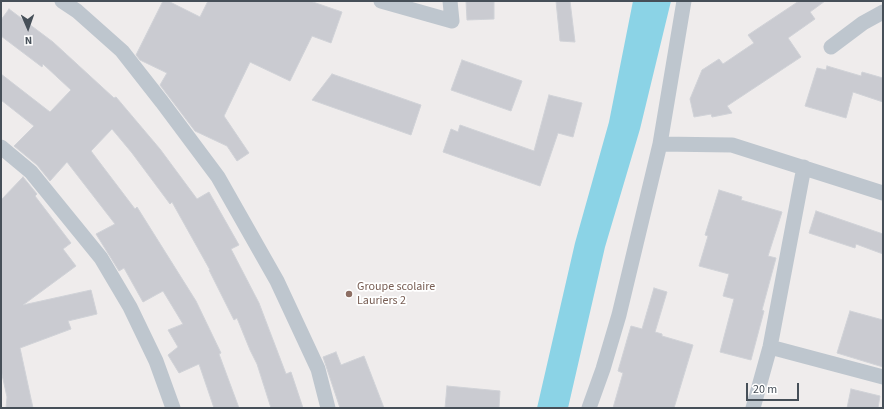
<!DOCTYPE html>
<html>
<head>
<meta charset="utf-8">
<style>
	body { margin:0 }
	#map { position:relative; width:884px; height:409px; overflow:hidden; background:#efecec; font-family:"Source Sans 3",sans-serif }
	canvas { display:block }
	.frame { position:absolute; inset:0; border:2px solid #464f58; pointer-events:none }
	.north { position:absolute; left:8px; top:8px; width:40px; height:40px; -webkit-text-stroke:3px #fff; paint-order:stroke; rotate:178deg; font-size:11px; font-weight:700; line-height:16px; text-align:center; color:#464f58 }
	.north::after { content:''; display:block; margin:auto; width:14px; height:18px; background:#464f58; clip-path:polygon(50% 0,100% 100%,50% 72%,0 100%) }
	.scale { position:absolute; left:746px; top:383px; width:53px; height:18px; box-sizing:border-box; border:2px solid #464f58; border-top:0; padding-left:5px; font-size:12px; line-height:14px; white-space:nowrap; color:#464f58; -webkit-text-stroke:3px #fff; paint-order:stroke }
</style>
</head>
<body>
<div id="map">
<canvas width="884" height="409"></canvas>
<div class="frame"></div>
<div class="north">N</div>
<div class="scale">20 m</div>
</div>
<script>
const c = document.querySelector('canvas').getContext('2d');
c.lineJoin = 'round';
function fillPath(path, color) { c.fillStyle = color; c.fill(path, 'evenodd'); }
const poly = rows => new Path2D(rows.map(r => 'M' + r).join(''));
function strokePath(path, color, width, dash) { c.strokeStyle = color; c.lineWidth = width; c.lineCap = dash ? 'butt' : 'round'; c.setLineDash(dash || []); c.stroke(path); }
function write(font, color, halo, rows, align = 'center') {
  c.font = font + ' "Source Sans 3",sans-serif'; c.lineWidth = 3.5; c.setLineDash([]); c.textBaseline = 'middle'; c.strokeStyle = halo; c.fillStyle = color; for (const [text, x, y, turn = 0] of rows) {
    c.save(); c.translate(x, y); c.rotate((+turn || 0) * Math.PI / 180); c.textAlign = isNaN(turn) ? turn : align; if (halo) c.strokeText(text, 0, 0); c.fillText(text, 0, 0); c.restore();
  }
}
fillPath(poly([
	[633,1,671,1,640,129,605,247,568,408,537,408,575,243,609,122]
]), '#8bd3e6');
const building = poly([
	[163,1,168,1,200,17,208,1,310,1,342,12,331,43,312,36,290,81,250,62,224,116,249,153,237,161,227,146,195,131,160,85,167,73,140,60,136,55,163,1],
	[466,1,494,1,494,19,467,20,466,1],
	[556,1,570,1,575,42,560,41,556,1],
	[799,1,825,1,810,12,815,19,788,38,801,57,727,106,732,113,712,117,711,114,694,117,690,99,702,70,719,59,723,64,754,43,748,35,799,1],
	[9,9,53,42,114,98,116,97,160,149,197,199,209,192,239,245,231,249,259,303,286,374,291,372,303,408,271,408,257,364,250,350,237,318,234,320,209,270,210,270,172,202,170,204,132,153,112,129,91,151,135,209,137,207,196,301,221,353,219,354,239,408,214,408,199,364,179,373,168,355,178,347,168,330,183,324,163,291,143,302,124,268,119,271,96,234,115,224,67,162,50,181,37,165,14,146,34,126,1,100,1,74,50,112,71,90,43,64,42,67,1,36,1,20,9,9],
	[462,60,522,81,511,111,451,90,462,60],
	[827,66,861,76,862,72,883,78,883,102,853,92,846,118,805,106,817,68,826,70,827,66],
	[332,74,421,105,411,135,312,100,332,74],
	[549,95,582,103,573,137,558,133,540,186,443,152,451,129,458,132,460,125,534,151,549,95],
	[23,177,37,194,35,196,71,243,63,249,76,266,23,305,91,290,97,314,68,321,71,329,20,348,33,408,6,408,7,397,1,370,1,200,23,177],
	[719,190,742,197,741,200,782,212,768,256,776,258,762,310,764,311,751,360,720,352,734,299,723,296,729,274,699,266,708,236,705,235,719,190],
	[816,211,883,234,883,254,856,244,855,248,809,233,816,211],
	[654,288,667,292,655,332,662,334,662,336,693,345,674,408,613,408,623,373,618,371,631,326,642,329,654,288],
	[850,311,883,320,883,367,837,353,850,311],
	[336,352,341,365,364,356,384,408,340,408,323,357,336,352],
	[447,386,500,391,499,408,445,408,447,386],
	[851,389,880,396,878,408,847,408,851,389]
]);
fillPath(building, '#cacbd1');
strokePath(building, '#d0d2d7', 1);
strokePath(poly([
	[62,1,77,11,122,51,162,102,218,177,277,281,318,369,328,408],
	[381,1,452,21,450,1],
	[831,47,863,23,883,12],
	[660,144,732,145,883,193],
	[1,147,31,172,101,258,130,307,156,361,173,408],
	[770,347,883,377],
	[589,408,603,369,619,315,660,144,684,1],
	[753,408,770,347,804,167]
]), '#bec6ce', 15);
for (const [x, y, r, color] of [
	[349,294,4,"#8d6e63"]
]) { const dot = new Path2D(); dot.arc(x, y, r, 0, 2 * Math.PI); c.fillStyle = color; c.fill(dot); strokePath(dot, '#fff', 1.5); }
write('12px', '#785e54', '#fff', [
	["Groupe scolaire",357,287],
	["Lauriers 2",357,301]
], 'left');
</script>
</body>
</html>
